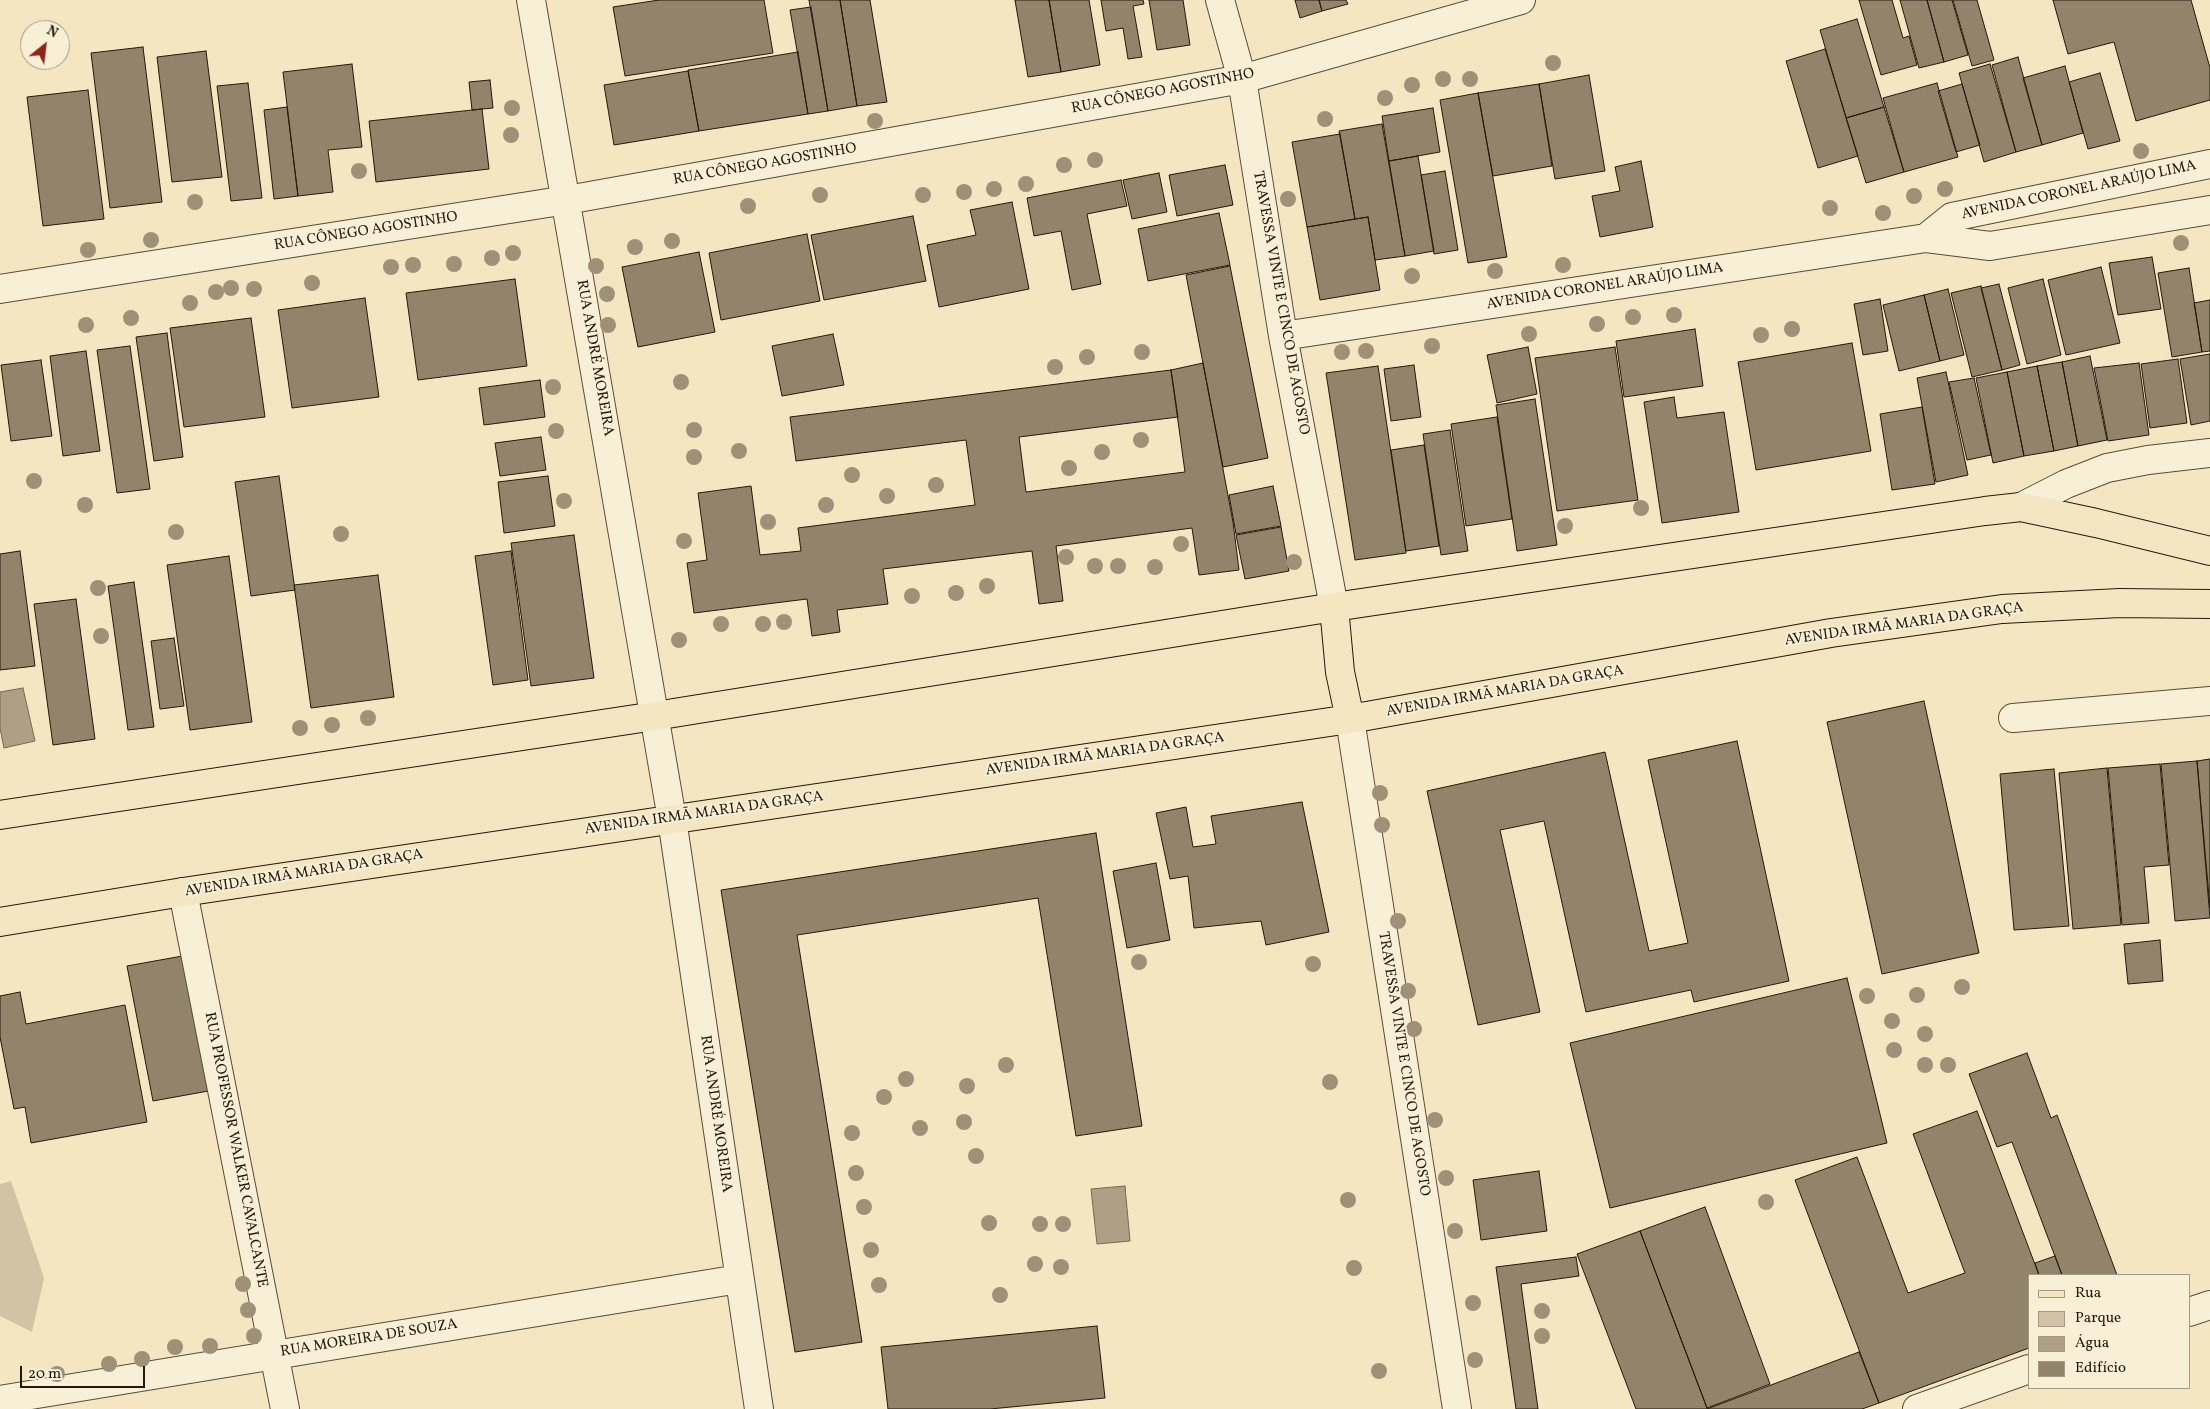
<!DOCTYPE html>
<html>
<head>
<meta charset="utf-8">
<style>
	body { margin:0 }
	#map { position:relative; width:2210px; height:1409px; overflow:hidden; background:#f5e6c2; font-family:Vollkorn,serif }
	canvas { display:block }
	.legend { position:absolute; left:2028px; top:1274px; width:162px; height:115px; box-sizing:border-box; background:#f8efd7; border:1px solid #a39986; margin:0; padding:6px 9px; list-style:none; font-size:15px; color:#24190d }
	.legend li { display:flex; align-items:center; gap:10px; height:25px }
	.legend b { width:25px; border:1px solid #a39986 }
	.north { position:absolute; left:20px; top:20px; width:50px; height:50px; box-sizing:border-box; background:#f8efd7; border:1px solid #a39986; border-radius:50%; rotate:29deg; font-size:14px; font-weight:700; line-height:20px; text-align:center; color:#24190d }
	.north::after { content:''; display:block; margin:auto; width:18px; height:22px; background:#8f2418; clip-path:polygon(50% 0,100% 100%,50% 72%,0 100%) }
	.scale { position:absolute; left:20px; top:1366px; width:125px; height:22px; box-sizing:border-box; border:2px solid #24190d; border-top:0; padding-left:6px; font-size:15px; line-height:18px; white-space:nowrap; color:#24190d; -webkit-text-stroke:4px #f8efd7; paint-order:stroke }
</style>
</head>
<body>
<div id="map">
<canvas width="2210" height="1409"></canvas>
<ul class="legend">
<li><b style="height:6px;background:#f5e6c2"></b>Rua</li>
<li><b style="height:14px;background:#d1c3a3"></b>Parque</li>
<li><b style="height:14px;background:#aea084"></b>Água</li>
<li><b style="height:14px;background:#91846b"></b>Edifício</li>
</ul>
<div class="north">N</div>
<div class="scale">20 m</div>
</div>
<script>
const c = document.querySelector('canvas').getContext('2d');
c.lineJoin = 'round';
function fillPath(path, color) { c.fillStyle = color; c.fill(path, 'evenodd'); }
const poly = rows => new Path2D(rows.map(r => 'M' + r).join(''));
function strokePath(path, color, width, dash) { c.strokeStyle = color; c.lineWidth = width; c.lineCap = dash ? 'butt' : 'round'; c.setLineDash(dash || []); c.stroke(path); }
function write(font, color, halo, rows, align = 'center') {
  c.font = font + ' Vollkorn,serif'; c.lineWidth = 4; c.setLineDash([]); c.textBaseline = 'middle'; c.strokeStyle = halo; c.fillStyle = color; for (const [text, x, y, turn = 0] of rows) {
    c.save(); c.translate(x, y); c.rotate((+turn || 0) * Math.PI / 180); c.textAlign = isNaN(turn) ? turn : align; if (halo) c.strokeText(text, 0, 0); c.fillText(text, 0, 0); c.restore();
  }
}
fillPath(poly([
	[11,1181,44,1278,32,1332,0,1316,0,1184]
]), '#d1c3a3');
const water = poly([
	[23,688,35,741,4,748,0,728,0,692,23,688],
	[1125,1186,1130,1241,1097,1244,1091,1189,1125,1186]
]);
fillPath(water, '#aea084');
strokePath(water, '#776a54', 1);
const building = poly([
	[659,0,764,0,773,53,625,76,613,7,659,0],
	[809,0,840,0,857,106,828,111,809,0],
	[840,0,870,0,887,102,857,106,840,0],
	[1015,0,1049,0,1061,72,1028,77,1015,0],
	[1049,0,1089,0,1100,65,1061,72,1049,0],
	[1101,0,1143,0,1144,4,1133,6,1142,57,1128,59,1123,28,1106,31,1101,0],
	[1149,0,1183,0,1190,45,1157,50,1149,0],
	[1295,0,1319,0,1322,11,1300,18,1295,0],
	[1319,0,1346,0,1348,4,1322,11,1319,0],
	[1859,0,1892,0,1903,38,1909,36,1917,65,1881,75,1859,0],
	[1900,0,1927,0,1944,62,1919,68,1900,0],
	[1927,0,1952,0,1968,55,1944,62,1927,0],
	[1953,0,1977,0,1994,60,1972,66,1953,0],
	[2053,0,2191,0,2210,68,2210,100,2136,121,2114,42,2068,54,2053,0],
	[811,7,828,111,808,114,790,10,811,7],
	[1857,19,1884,107,1846,118,1820,30,1857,19],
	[143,47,162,202,110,208,91,53,143,47],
	[1825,49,1858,156,1818,168,1786,61,1825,49],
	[206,51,222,177,172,182,157,57,206,51],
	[798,52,808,114,699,131,688,70,798,52],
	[2018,57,2042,145,2016,152,1992,65,2018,57],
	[352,64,362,147,328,150,333,192,298,196,283,72,352,64],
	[1990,64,2016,152,1984,162,1959,73,1990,64],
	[2065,66,2083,133,2042,145,2023,78,2065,66],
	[688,71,699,131,614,145,604,85,688,71],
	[2100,73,2120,141,2088,149,2069,82,2100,73],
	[1589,75,1605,171,1555,179,1539,84,1589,75],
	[490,80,493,108,472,110,469,82,490,80],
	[248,83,262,198,231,201,217,86,248,83],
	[1937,83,1958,157,1904,172,1883,98,1937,83],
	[1539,84,1552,166,1493,176,1478,93,1539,84],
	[1962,84,1980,145,1956,152,1938,91,1962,84],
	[88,90,104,219,43,226,27,97,88,90],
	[1478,93,1507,257,1468,263,1440,100,1478,93],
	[287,107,298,196,274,199,264,110,287,107],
	[1884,107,1904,172,1866,183,1846,118,1884,107],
	[1433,108,1440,152,1389,161,1382,116,1433,108],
	[482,109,489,169,376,182,369,121,482,109],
	[1382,124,1405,256,1375,260,1368,217,1355,219,1339,131,1382,124],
	[1340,134,1355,219,1307,227,1292,142,1340,134],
	[1418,156,1434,251,1405,256,1389,161,1418,156],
	[1641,161,1653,227,1600,237,1592,196,1620,191,1615,167,1641,161],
	[1225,165,1233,205,1177,216,1169,175,1225,165],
	[1445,171,1458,250,1434,254,1421,175,1445,171],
	[1159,173,1167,212,1132,219,1123,180,1159,173],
	[1121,180,1127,206,1087,214,1101,284,1072,290,1061,231,1034,236,1027,198,1121,180],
	[1012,202,1029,289,939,307,927,245,976,235,970,210,1012,202],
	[1219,213,1230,265,1148,281,1138,229,1219,213],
	[913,216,926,281,824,300,811,235,913,216],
	[1368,217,1380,290,1320,300,1307,227,1368,217],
	[807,234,820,301,721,320,709,253,807,234],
	[699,252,715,332,638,347,622,267,699,252],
	[2152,257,2161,309,2118,315,2109,263,2152,257],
	[1230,266,1268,458,1223,467,1186,275,1230,266],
	[2101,267,2120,343,2066,355,2048,280,2101,267],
	[2189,268,2202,352,2172,357,2158,273,2189,268],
	[515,279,527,366,418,380,406,293,515,279],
	[2043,279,2061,355,2027,364,2008,288,2043,279],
	[1999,284,2020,365,2002,370,1981,288,1999,284],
	[1981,286,2002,370,1972,377,1951,293,1981,286],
	[1948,289,1964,355,1940,361,1924,295,1948,289],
	[1924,295,1940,361,1899,371,1883,305,1924,295],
	[365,298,379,397,292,408,278,310,365,298],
	[1880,299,1888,351,1863,355,1854,304,1880,299],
	[2210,300,2210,351,2202,352,2194,303,2210,300],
	[251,318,265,417,184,427,170,328,251,318],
	[1695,329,1703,386,1624,397,1616,341,1695,329],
	[167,333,183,457,154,461,136,337,167,333],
	[833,334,844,385,782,396,772,346,833,334],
	[1852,343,1871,451,1756,470,1738,362,1852,343],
	[130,346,150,489,117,493,97,350,130,346],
	[1528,347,1537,394,1497,403,1487,355,1528,347],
	[1615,347,1638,500,1557,511,1535,358,1615,347],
	[86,351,100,451,63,456,50,356,86,351],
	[2210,354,2210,421,2191,425,2180,359,2210,354],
	[2090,356,2107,440,2078,446,2062,362,2090,356],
	[2178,359,2187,423,2150,428,2141,364,2178,359],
	[41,360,52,436,11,441,1,365,41,360],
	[2062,362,2078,446,2054,451,2037,366,2062,362],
	[1203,363,1233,522,1239,570,1199,575,1192,528,1056,546,1063,601,1039,604,1032,551,883,569,888,604,837,610,840,632,812,636,807,599,694,613,687,563,707,560,698,493,751,486,760,555,801,551,798,528,975,505,966,440,796,461,790,417,1171,370,1203,363],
	[1171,370,1185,472,1026,492,1019,437,1178,417,1171,370],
	[2139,363,2149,435,2108,441,2094,368,2139,363],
	[1414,365,1421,417,1391,421,1384,369,1414,365],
	[1378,366,1406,553,1355,560,1326,373,1378,366],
	[2037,366,2054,451,2024,456,2007,372,2037,366],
	[1946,372,1968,475,1936,482,1917,378,1946,372],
	[2007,372,2024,456,1993,463,1976,378,2007,372],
	[1974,378,1991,455,1967,460,1949,382,1974,378],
	[540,380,545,417,484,425,479,388,540,380],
	[1674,397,1677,418,1724,412,1739,512,1662,523,1644,402,1674,397],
	[1535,399,1557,545,1517,551,1496,405,1535,399],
	[1922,407,1935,484,1892,490,1880,414,1922,407],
	[1497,417,1512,519,1466,526,1451,424,1497,417],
	[1450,430,1468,551,1441,555,1423,434,1450,430],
	[541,437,546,470,500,476,495,443,541,437],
	[1424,445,1439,546,1406,551,1391,450,1424,445],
	[279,476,295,590,251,596,235,482,279,476],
	[548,476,555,526,504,533,498,482,548,476],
	[1273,486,1281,526,1236,534,1229,495,1273,486],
	[1281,527,1289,571,1245,579,1236,535,1281,527],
	[574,535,594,678,531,686,511,543,574,535],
	[20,551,35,666,0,670,0,554,20,551],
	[511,551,528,680,493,685,475,556,511,551],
	[229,556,252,722,190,730,167,565,229,556],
	[378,575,394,697,311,708,294,585,378,575],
	[134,582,154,727,128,730,108,586,134,582],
	[76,599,95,739,53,745,34,604,76,599],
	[174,638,184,706,160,709,151,641,174,638],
	[1924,701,1979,953,1882,974,1827,722,1924,701],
	[1737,741,1789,981,1694,1002,1691,990,1586,1012,1544,821,1500,830,1540,1012,1478,1025,1427,791,1605,752,1649,951,1688,943,1648,760,1737,741],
	[2210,759,2210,908,2197,761,2210,759],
	[2197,761,2210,918,2175,921,2161,764,2197,761],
	[2160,764,2169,865,2144,867,2149,923,2122,925,2108,768,2160,764],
	[2107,768,2121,925,2073,929,2059,773,2107,768],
	[2054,769,2069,926,2014,930,2000,774,2054,769],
	[1302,802,1329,932,1266,945,1261,921,1194,928,1188,876,1170,879,1156,813,1186,807,1193,847,1216,844,1211,816,1302,802],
	[1096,833,1142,1126,1076,1136,1038,898,797,935,862,1342,795,1352,721,890,1096,833],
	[1156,863,1170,940,1127,948,1113,871,1156,863],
	[2160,940,2163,981,2128,984,2124,944,2160,940],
	[188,955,214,1090,153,1101,127,966,188,955],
	[1847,978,1887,1143,1610,1208,1570,1043,1847,978],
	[20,992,26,1024,125,1005,147,1122,31,1143,25,1107,14,1109,0,1037,0,996,20,992],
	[2027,1053,2051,1118,2057,1115,2117,1275,2062,1275,2012,1142,1997,1147,1969,1074,2027,1053],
	[1977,1111,2039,1275,2029,1275,2029,1348,1879,1403,1795,1180,1857,1157,1908,1293,1965,1273,1913,1134,1977,1111],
	[1539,1171,1547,1231,1481,1240,1473,1180,1539,1171],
	[1705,1207,1770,1384,1707,1408,1640,1231,1705,1207],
	[1640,1231,1707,1408,1707,1409,1636,1409,1577,1254,1640,1231],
	[2055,1256,2062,1275,2039,1275,2035,1263,2055,1256],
	[1576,1257,1579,1276,1521,1284,1538,1409,1516,1409,1496,1267,1576,1257],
	[1097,1326,1105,1398,990,1409,888,1409,881,1347,1097,1326],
	[1859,1352,1879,1403,1862,1409,1707,1409,1859,1352]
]);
fillPath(building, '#91846b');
strokePath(building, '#24190d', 1);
const minor = poly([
	[531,0,672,819,759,1409],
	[1220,0,1242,79,1283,336,1334,607],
	[1926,238,1952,217,2210,164],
	[0,289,567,200,1242,79,1521,0],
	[1283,336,1926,238,1990,246,2210,210],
	[2021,507,2066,484,2107,468,2148,460,2210,453],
	[2013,718,2210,701],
	[1350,719,1457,1409],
	[183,892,285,1409],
	[2189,1312,2210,1305],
	[0,1400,739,1279],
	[1917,1409,2029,1369]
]);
const major = poly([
	[1334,607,1340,672,1350,719],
	[0,815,655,716,1334,607,1985,511,2021,507,2096,523,2210,551],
	[0,922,183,892,1350,719,1831,633,2002,609,2120,603,2210,604]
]);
strokePath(minor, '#584c3a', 30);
strokePath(major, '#24190d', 30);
strokePath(minor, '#f8efd7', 28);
strokePath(major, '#f5e6c2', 28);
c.fillStyle = '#9f9177';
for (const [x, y] of [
	[1553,63],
	[1443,79],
	[1470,79],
	[1412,85],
	[1385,98],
	[512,108],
	[1325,119],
	[875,121],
	[511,135],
	[2141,151],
	[1095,160],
	[1064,165],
	[359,171],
	[1026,184],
	[994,189],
	[1945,189],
	[964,192],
	[820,195],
	[923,195],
	[1914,196],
	[1288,199],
	[195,202],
	[748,206],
	[1830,208],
	[1883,213],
	[151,240],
	[672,241],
	[2181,243],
	[635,247],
	[88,250],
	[513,253],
	[492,258],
	[454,264],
	[413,265],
	[1563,265],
	[596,266],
	[391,267],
	[1495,271],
	[1412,276],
	[312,283],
	[231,288],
	[254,289],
	[216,292],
	[607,294],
	[190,303],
	[1674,315],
	[1633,317],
	[131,318],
	[1597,324],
	[86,325],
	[608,325],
	[1792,329],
	[1529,334],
	[1761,335],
	[1432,346],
	[1366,351],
	[1142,352],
	[1342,352],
	[1087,357],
	[1055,367],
	[681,382],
	[553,387],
	[694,430],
	[556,431],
	[1141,440],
	[739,451],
	[1102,452],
	[694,457],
	[1069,468],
	[852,475],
	[34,481],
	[936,485],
	[887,496],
	[564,501],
	[85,505],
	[826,505],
	[1641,508],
	[768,522],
	[1565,526],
	[176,532],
	[341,534],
	[684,541],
	[1181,544],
	[1066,557],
	[1294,562],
	[1095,566],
	[1118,566],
	[1155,567],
	[987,586],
	[98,588],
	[956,593],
	[912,596],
	[784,622],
	[721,624],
	[763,624],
	[101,636],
	[679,640],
	[368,718],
	[332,725],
	[300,728],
	[1380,793],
	[1382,825],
	[1398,921],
	[1139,962],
	[1313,964],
	[1962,987],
	[1408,991],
	[1917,995],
	[1867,996],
	[1892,1021],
	[1414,1029],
	[1925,1034],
	[1894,1050],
	[1006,1065],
	[1925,1065],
	[1948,1065],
	[906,1079],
	[1330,1082],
	[967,1086],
	[884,1097],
	[1435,1120],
	[964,1122],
	[920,1128],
	[852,1133],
	[976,1156],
	[856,1173],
	[1446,1178],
	[1348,1200],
	[1766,1202],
	[864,1207],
	[989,1223],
	[1040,1224],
	[1063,1224],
	[1455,1231],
	[871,1250],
	[1035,1264],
	[1061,1267],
	[1354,1268],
	[243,1284],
	[879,1285],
	[1000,1295],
	[1473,1303],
	[248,1310],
	[1542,1311],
	[254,1336],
	[1542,1336],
	[210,1346],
	[175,1347],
	[142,1359],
	[1475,1360],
	[109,1364],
	[1379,1371],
	[57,1374]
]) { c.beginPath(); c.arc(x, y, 8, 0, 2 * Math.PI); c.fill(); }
write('15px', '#24190d', '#f8efd7', [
	["RUA CÔNEGO AGOSTINHO",1163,92,-11],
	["RUA CÔNEGO AGOSTINHO",765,165,-10],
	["AVENIDA CORONEL ARAÚJO LIMA",2079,191,-12],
	["RUA CÔNEGO AGOSTINHO",366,232,-9],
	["AVENIDA CORONEL ARAÚJO LIMA",1605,287,-9],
	["TRAVESSA VINTE E CINCO DE AGOSTO",1280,303,80],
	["RUA ANDRÉ MOREIRA",594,358,80],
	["AVENIDA IRMÃ MARIA DA GRAÇA",1904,625,-8],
	["AVENIDA IRMÃ MARIA DA GRAÇA",1505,692,-10],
	["AVENIDA IRMÃ MARIA DA GRAÇA",1105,755,-8],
	["AVENIDA IRMÃ MARIA DA GRAÇA",704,814,-8],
	["AVENIDA IRMÃ MARIA DA GRAÇA",304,874,-9],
	["TRAVESSA VINTE E CINCO DE AGOSTO",1403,1064,81],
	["RUA ANDRÉ MOREIRA",715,1114,82],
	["RUA PROFESSOR WALKER CAVALCANTE",235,1150,79],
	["RUA MOREIRA DE SOUZA",369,1339,-9]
]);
</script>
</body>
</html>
